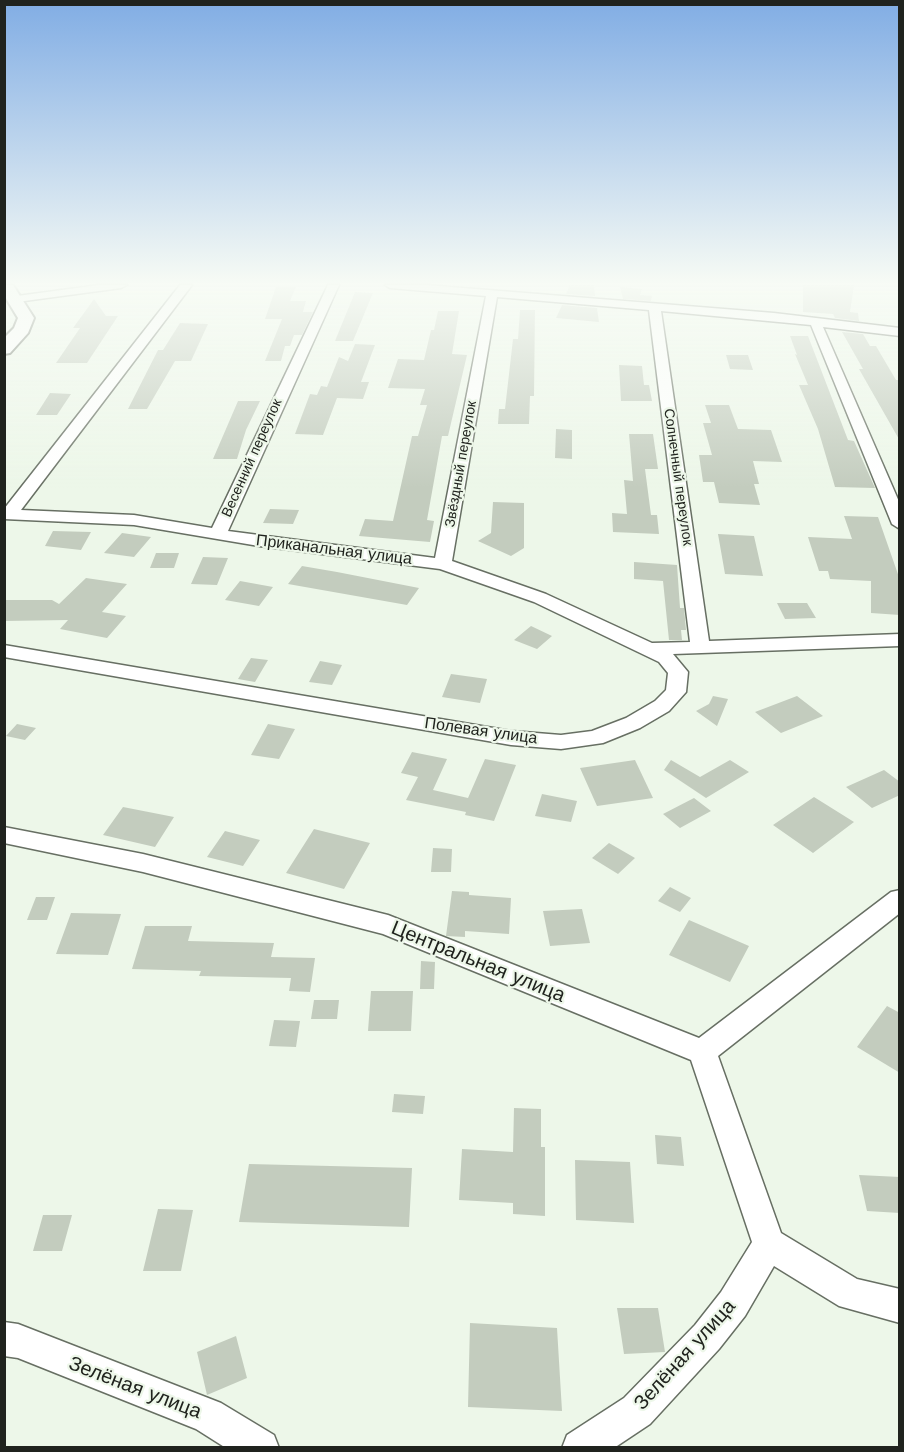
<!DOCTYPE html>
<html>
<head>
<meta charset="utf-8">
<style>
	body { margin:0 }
	#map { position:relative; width:904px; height:1452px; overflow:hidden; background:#edf7e9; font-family:"Work Sans",sans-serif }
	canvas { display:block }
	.frame { position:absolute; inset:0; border:6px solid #20231e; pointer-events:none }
</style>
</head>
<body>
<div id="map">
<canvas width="904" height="1452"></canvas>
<div class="frame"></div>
</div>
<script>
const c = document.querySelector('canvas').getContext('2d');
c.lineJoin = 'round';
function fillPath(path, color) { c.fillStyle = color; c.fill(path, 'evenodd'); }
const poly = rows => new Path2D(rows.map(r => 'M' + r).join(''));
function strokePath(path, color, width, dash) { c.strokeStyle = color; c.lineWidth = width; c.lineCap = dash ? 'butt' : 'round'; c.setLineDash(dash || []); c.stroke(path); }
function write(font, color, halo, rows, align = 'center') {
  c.font = font + ' "Work Sans",sans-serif'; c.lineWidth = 4.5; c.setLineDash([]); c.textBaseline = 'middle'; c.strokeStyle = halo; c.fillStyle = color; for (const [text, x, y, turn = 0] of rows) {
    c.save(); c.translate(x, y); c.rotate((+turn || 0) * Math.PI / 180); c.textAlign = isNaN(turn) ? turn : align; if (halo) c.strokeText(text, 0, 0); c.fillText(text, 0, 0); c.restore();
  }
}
fillPath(poly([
	[570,285,594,285,595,296,566,294],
	[803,285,854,285,850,312,858,313,859,321,835,318,833,314,803,312],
	[276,287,296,287,290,301,306,301,303,312,313,312,302,335,294,335,290,346,285,346,281,361,265,361,282,319,265,319],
	[620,287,642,289,640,295,652,296,651,301,623,299],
	[355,292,373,293,353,341,335,341],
	[94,299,106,316,118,316,87,363,56,363,80,328,73,328],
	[562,305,597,308,599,322,556,318],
	[520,310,535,310,534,396,530,396,529,424,498,424,499,409,505,409,513,339,518,339],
	[438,311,459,311,452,354,467,355,448,436,442,436,427,520,434,521,430,542,359,536,365,519,393,521,412,436,418,436,427,405,420,405,425,389,388,388,398,359,424,360,431,330,434,330],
	[180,323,208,324,191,361,175,361,147,409,128,409,158,350,163,350],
	[842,332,863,334,870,346,876,346,896,380,900,380,900,441,859,369,863,369],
	[790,336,808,336,848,440,854,441,875,488,835,487,818,429,799,385,808,385,795,354,797,355],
	[355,344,375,345,361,382,369,382,363,399,337,398,323,435,295,434,310,394,317,395,321,386,327,387,339,357,348,361],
	[726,355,748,355,753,370,730,369],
	[619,365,642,366,644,385,649,385,652,401,621,401],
	[50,393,71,394,57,415,36,415],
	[238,401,260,401,246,430,237,459,213,459],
	[705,405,729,405,738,429,771,430,782,462,753,461,759,484,754,484,760,505,719,503,714,482,703,482,699,455,712,455,703,423,711,423],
	[556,429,572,430,572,459,555,458],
	[629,434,653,434,658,469,645,469,651,515,657,515,659,534,613,532,612,513,627,514,624,480,633,481],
	[493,502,524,503,524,548,511,556,478,541,491,533],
	[270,509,299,510,293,524,263,523],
	[844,516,878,517,900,580,900,615,871,613,871,581,830,579,828,571,819,571,808,537,852,539],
	[53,531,91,532,81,550,45,546],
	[122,533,151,537,134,557,104,553],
	[718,534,754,536,763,576,725,574],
	[156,553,179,553,174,568,150,568],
	[203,557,228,558,217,585,191,584],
	[634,562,677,565,680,608,684,608,686,630,681,630,682,640,669,640,663,581,634,579],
	[302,566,337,572,419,588,407,605,288,584],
	[86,578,127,584,102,612,126,616,107,638,60,629,68,620,4,621,4,600,52,600,59,604],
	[240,581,273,587,259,606,225,600],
	[777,603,807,603,816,618,785,619],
	[531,626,552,636,537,649,514,640],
	[251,658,268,660,255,682,238,679],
	[320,661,342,665,332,685,309,682],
	[451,674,487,679,480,703,442,697],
	[713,696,728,699,717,726,696,711,709,704],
	[797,696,823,716,781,733,755,712],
	[17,724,36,728,25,740,6,736],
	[268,724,295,729,279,759,251,755],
	[412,752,447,759,433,790,468,798,485,759,516,765,494,821,465,815,466,812,406,800,418,777,401,773],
	[635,760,653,798,597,806,580,768],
	[671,760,700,777,730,760,749,772,706,798,664,770],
	[884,770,900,782,900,795,872,808,846,787],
	[542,794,577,801,571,822,535,816],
	[814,797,854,822,813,853,773,825],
	[694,798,711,811,680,828,663,814],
	[123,807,174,817,155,847,103,835],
	[314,829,370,843,344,889,286,873],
	[225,831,260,840,243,866,207,857],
	[609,843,635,858,618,874,592,858],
	[433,848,452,849,451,872,431,872],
	[670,887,691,898,680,912,658,901],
	[452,891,469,892,469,895,511,898,509,934,465,931,465,937,446,936],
	[36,897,55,897,47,920,27,920],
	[582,909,590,943,550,946,543,911],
	[71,913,121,914,108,955,56,954],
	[689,920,749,946,730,982,669,955],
	[145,926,192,926,188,941,274,943,271,957,315,958,310,992,289,991,291,978,199,976,201,971,132,969],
	[421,961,435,962,434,989,420,989],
	[371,991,413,991,411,1031,368,1031],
	[314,1000,339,1000,337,1019,311,1019],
	[887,1006,900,1013,900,1073,857,1047],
	[274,1020,300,1021,296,1047,269,1046],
	[394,1094,425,1096,423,1114,392,1112],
	[514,1108,541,1109,541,1147,545,1147,545,1216,513,1214,513,1203,459,1200,462,1149,513,1152],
	[655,1135,681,1137,684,1166,657,1164],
	[575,1160,630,1162,634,1223,576,1220],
	[249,1164,412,1168,409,1227,239,1222],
	[859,1175,900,1177,900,1213,867,1211],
	[158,1209,193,1210,181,1271,143,1271],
	[43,1215,72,1215,62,1251,33,1251],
	[617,1308,658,1308,665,1352,624,1354],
	[470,1323,557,1328,562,1411,468,1407],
	[236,1336,247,1378,207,1395,197,1352]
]), '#c3ccbe');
const street = poly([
	[99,285,127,285,121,288,17,302,11,299,17,296,99,285],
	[180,285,192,285,21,510,134,515,212,528,328,285,339,285,228,531,435,558,486,296,390,288,385,285,426,285,774,313,900,328,900,336,823,327,900,504,900,529,892,524,811,325,661,311,709,641,900,634,900,646,673,654,688,672,686,692,669,711,640,728,603,743,561,749,511,745,4,657,4,645,511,731,561,735,592,731,626,718,655,701,666,690,668,673,659,662,534,602,440,569,259,546,134,525,4,519,4,509,180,285],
	[497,297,649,310,690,642,652,643,546,594,452,561,497,297],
	[4,827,143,854,388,915,699,1038,891,892,900,890,900,913,718,1056,781,1233,857,1279,900,1289,900,1323,839,1306,774,1266,745,1316,719,1349,650,1424,614,1448,562,1448,567,1435,624,1398,695,1325,721,1292,752,1242,691,1060,383,934,143,872,4,843,4,827],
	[4,1322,18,1324,221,1403,274,1435,279,1448,226,1448,196,1429,18,1358,4,1356,4,1322]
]);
const secondary = poly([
	[4,285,13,285,34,318,28,333,10,353,4,354,4,338,14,328,18,318,4,295,4,285]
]);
strokePath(street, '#676f63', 3);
strokePath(secondary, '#676f63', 4);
fillPath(street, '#fff');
fillPath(secondary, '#fff');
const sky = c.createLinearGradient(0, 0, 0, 488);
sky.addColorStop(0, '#81ade4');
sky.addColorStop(0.58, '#f7fbf5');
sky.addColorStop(1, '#f7fbf500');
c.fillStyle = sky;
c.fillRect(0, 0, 904, 488);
write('14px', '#20231e', '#edf7e9', [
	["Весенний переулок",252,458,-66],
	["Звёздный переулок",461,464,-80],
	["Солнечный переулок",678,477,82]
]);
write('16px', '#20231e', '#edf7e9', [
	["Приканальная улица",334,550,7],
	["Полевая улица",481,731,8]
]);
write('20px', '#20231e', '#edf7e9', [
	["Центральная улица",478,962,22],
	["Зелёная улица",685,1355,-48],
	["Зелёная улица",135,1388,21]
]);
</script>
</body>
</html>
